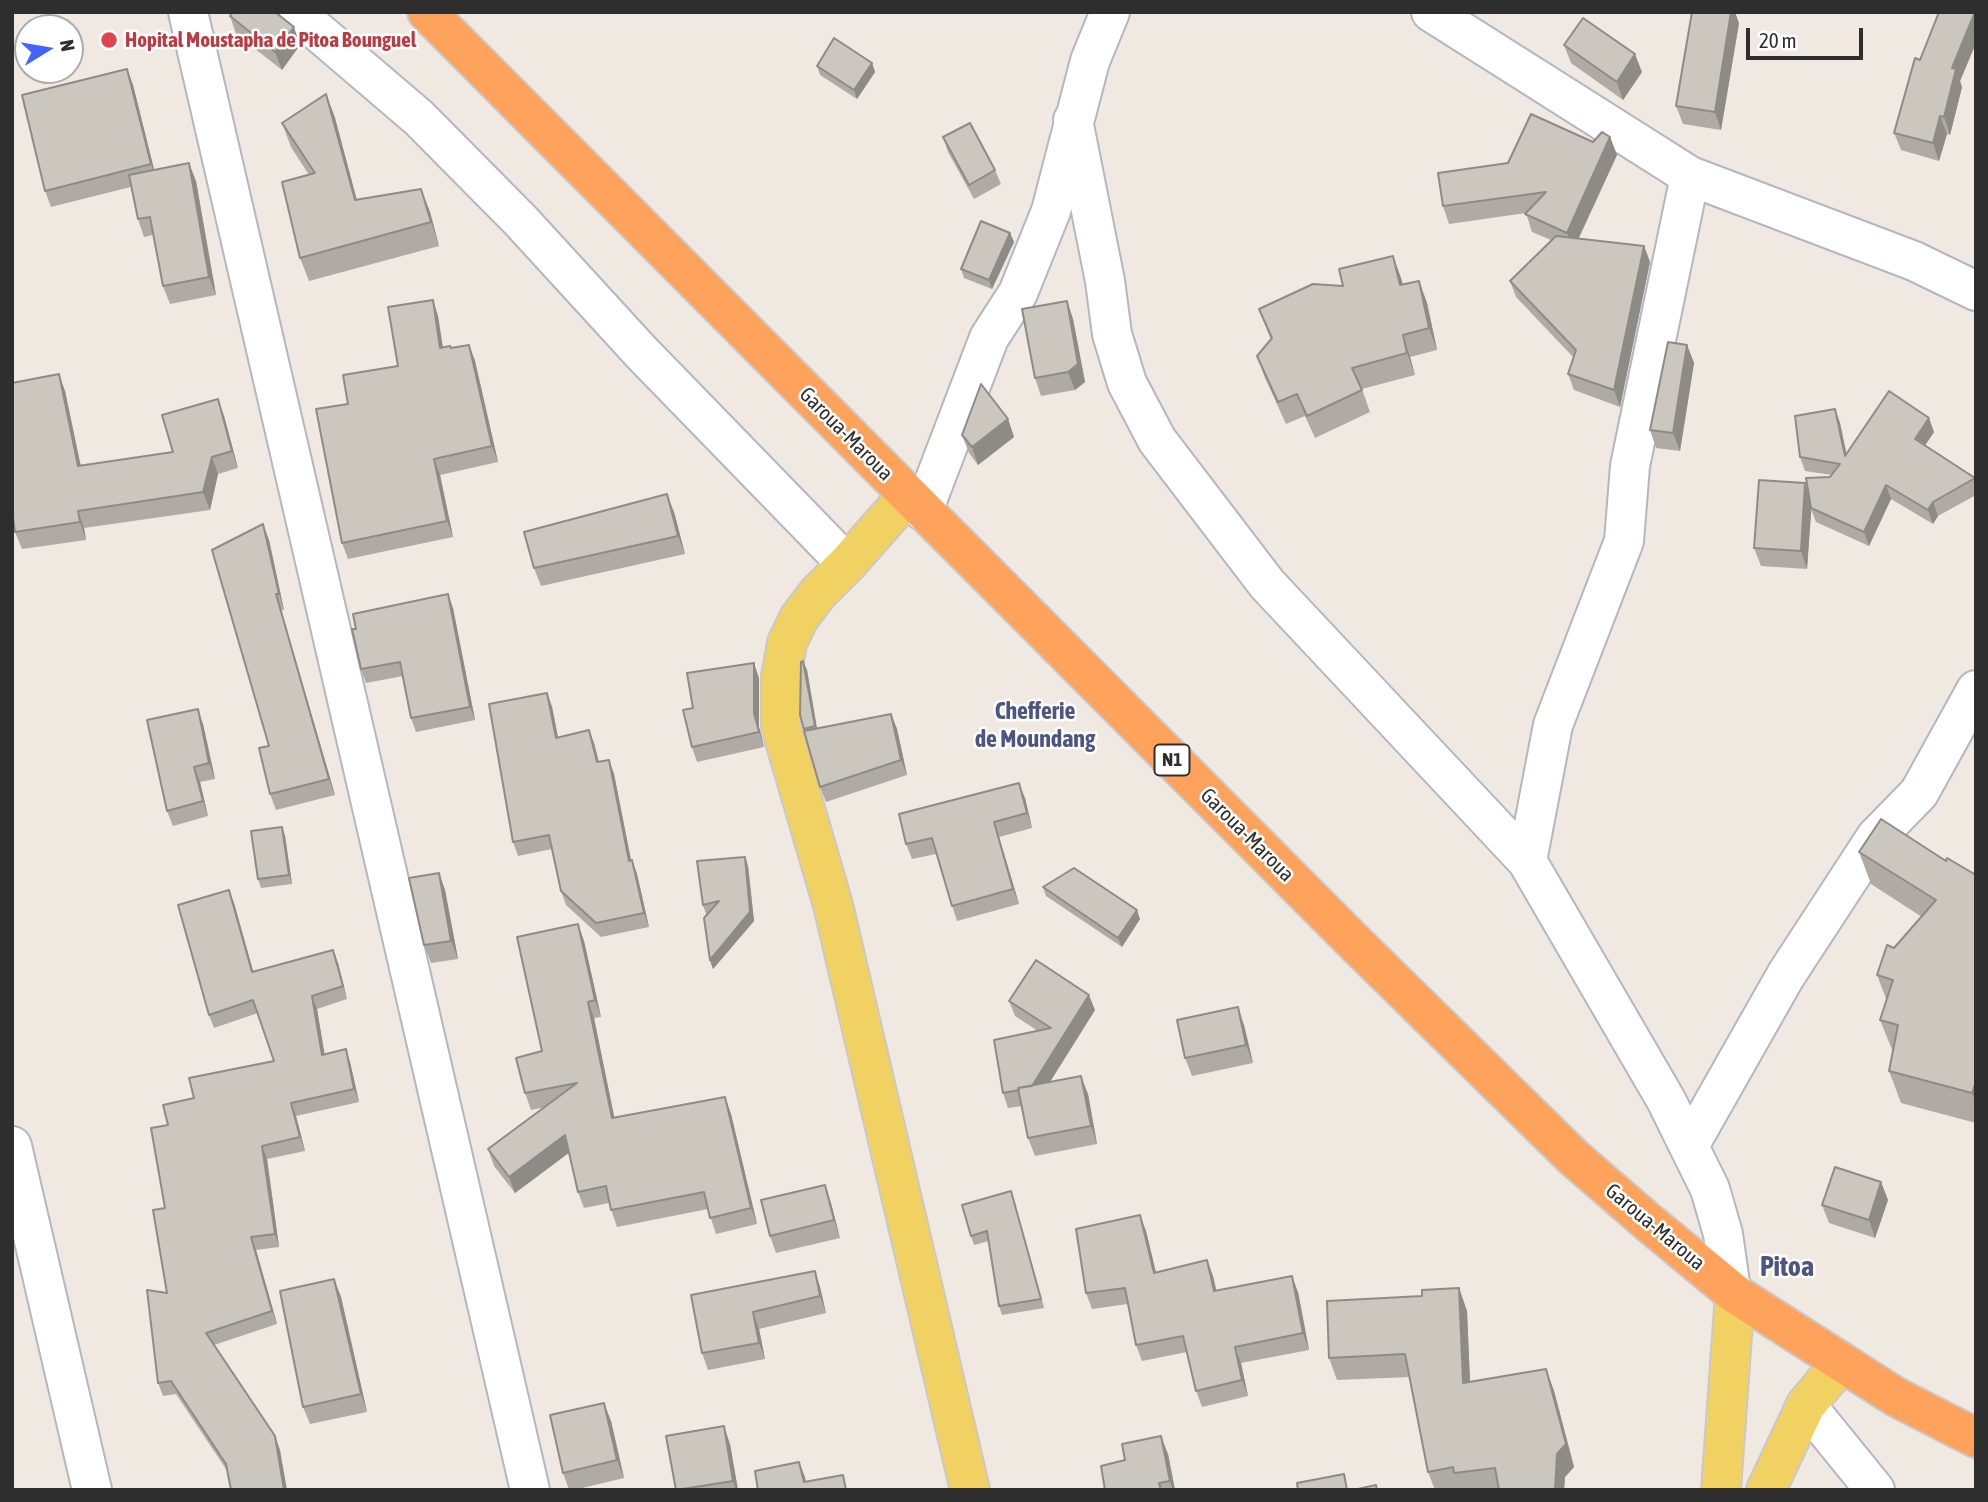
<!DOCTYPE html>
<html>
<head>
<meta charset="utf-8">
<style>
	body { margin:0 }
	#map { position:relative; width:1988px; height:1502px; overflow:hidden; background:#efe9e1; font-family:"Asap Condensed",sans-serif }
	canvas { display:block }
	.frame { position:absolute; inset:0; border:14px solid #2e2e2e; pointer-events:none }
	.north { position:absolute; left:14px; top:14px; width:70px; height:70px; box-sizing:border-box; background:#fff; border:2px solid #ababab; border-radius:50%; rotate:79deg; font-size:19px; font-weight:700; line-height:28px; text-align:center; color:#2e2e2e }
	.north::after { content:''; display:block; margin:auto; width:24px; height:32px; background:#4264fb; clip-path:polygon(50% 0,100% 100%,50% 72%,0 100%) }
	.scale { position:absolute; left:1746px; top:28px; width:117px; height:32px; box-sizing:border-box; border:4px solid #2e2e2e; border-top:0; padding-left:9px; font-size:21px; line-height:24px; white-space:nowrap; color:#2e2e2e; -webkit-text-stroke:5px #fff; paint-order:stroke }
</style>
</head>
<body>
<div id="map">
<canvas width="1988" height="1502"></canvas>
<div class="frame"></div>
<div class="north">N</div>
<div class="scale">20 m</div>
</div>
<script>
const c = document.querySelector('canvas').getContext('2d');
c.lineJoin = 'round';
const poly = rows => new Path2D(rows.map(r => 'M' + r).join(''));
function strokePath(path, color, width, dash) { c.strokeStyle = color; c.lineWidth = width; c.lineCap = dash ? 'butt' : 'round'; c.setLineDash(dash || []); c.stroke(path); }
function fillPath(path, color) { c.fillStyle = color; c.fill(path, 'evenodd'); }
function write(font, color, halo, rows, align = 'center') {
  c.font = font + ' "Asap Condensed",sans-serif'; c.lineWidth = 5; c.setLineDash([]); c.textBaseline = 'middle'; c.strokeStyle = halo; c.fillStyle = color; for (const [text, x, y, turn = 0] of rows) {
    c.save(); c.translate(x, y); c.rotate((+turn || 0) * Math.PI / 180); c.textAlign = isNaN(turn) ? turn : align; if (halo) c.strokeText(text, 0, 0); c.fillText(text, 0, 0); c.restore();
  }
}
const minor = poly([
	[188,12,530,1490],
	[295,12,419,118,521,221,641,352,847,564],
	[1431,12,1690,176,1914,261,1976,291],
	[1073,120,1105,281,1112,334,1127,383,1157,440,1267,584,1527,861,1666,1100,1710,1189,1723,1234,1731,1290],
	[923,511,989,338,1018,293,1051,211,1090,61,1110,12],
	[1527,861,1553,725,1624,541,1630,466,1690,176],
	[12,1146,92,1490],
	[1689,1146,1786,975,1876,837,1919,793,1976,690],
	[1806,1405,1875,1490]
]);
const major = poly([
	[908,495,847,564,818,593,799,618,787,643,781,677,781,727,833,905,970,1490],
	[1721,1490,1735,1294],
	[1766,1490,1806,1405,1841,1363]
]);
const highway = poly([
	[427,12,1355,943,1573,1157,1648,1222,1735,1294,1896,1397,1976,1438]
]);
strokePath(minor, '#b4b7c1', 42);
strokePath(major, '#c9c9c9', 42);
strokePath(highway, '#c9c9c9', 42);
strokePath(minor, '#fff', 38);
strokePath(major, '#f2d163', 38);
strokePath(highway, '#ffa35c', 38);
fillPath(poly([
	[1976,12,1976,43,1960,81,1962,87,1950,135,1947,134,1939,161,1901,150,1894,133,1920,60],
	[230,16,300,45,282,70,236,34],
	[1739,23,1721,130,1683,124,1676,106],
	[1564,45,1642,72,1623,100,1571,63],
	[872,63,875,72,857,99,820,75,817,66],
	[127,69,133,85,154,170,196,181,216,295,170,304,163,286,153,235,144,237,138,219,131,187,51,207,45,191],
	[326,94,335,118,357,200,421,189,430,212,439,246,309,281,300,258,309,175,291,147,282,123],
	[943,137,995,170,1001,184,974,199,948,152],
	[1610,137,1617,155,1579,238,1644,246,1650,262,1620,407,1574,390,1568,374,1573,357,1516,297,1510,281,1551,240,1532,232,1526,213,1449,224,1443,206,1508,163],
	[1010,233,1014,242,992,289,964,278,961,269],
	[1393,256,1403,284,1419,281,1427,303,1437,350,1410,357,1415,375,1362,389,1370,412,1315,438,1305,416,1286,424,1265,378,1257,356,1271,340,1259,309,1343,286],
	[433,300,438,316,443,347,451,348,469,345,475,361,498,462,440,475,453,537,348,559,342,543,398,366],
	[1067,301,1073,319,1085,382,1075,390,1041,396,1035,378],
	[1687,345,1694,363,1680,451,1656,448,1650,430],
	[65,391,81,466,173,452,224,416,238,468,218,474,210,510,84,528,86,540,22,549,15,532],
	[1835,409,1840,423,1846,454,1934,432,1925,445,1975,478,1976,495,1938,516,1933,524,1891,499,1869,546,1816,522,1811,509,1807,569,1761,566,1754,548,1807,489,1830,477,1832,475,1805,471,1800,457],
	[1008,419,1014,437,978,465,969,453,962,435],
	[674,512,685,554,541,586,534,568],
	[263,524,269,540,284,610,281,610,335,795,276,810,270,794],
	[453,608,475,720,416,732,411,718,403,676,366,683,361,669],
	[807,670,817,728,891,714,897,729,907,775,826,802,820,787,800,715],
	[759,678,759,727,764,747,697,762,692,747,693,708],
	[547,693,552,707,558,738,594,743,599,762,609,760,614,774,631,861,632,860,637,874,649,927,601,937,566,905,561,891,552,849,518,856,513,842],
	[203,724,215,779,200,782,208,816,173,826,167,811],
	[1025,798,1032,828,999,837,1019,904,957,921,936,854,912,859,906,844],
	[282,827,285,836,292,884,261,888,258,879],
	[1859,852,1946,861,1976,875,1976,1123,1901,1103,1889,1071,1893,1052,1880,1020,1887,1001,1877,975,1894,948,1922,917,1871,884],
	[748,866,754,921,713,969,710,960,708,914,706,914,703,905],
	[439,873,445,890,458,959,431,963,424,945],
	[1043,887,1140,919,1122,947,1046,896],
	[234,903,253,971,338,963,347,999,317,1009,324,1054,350,1062,359,1102,296,1116,305,1151,267,1159,279,1247,256,1250,277,1324,214,1345,280,1450,228,1472,176,1394,163,1396,158,1383,167,1293,165,1208,168,1125,194,1098,274,1061,258,1013,214,1028,209,1015],
	[578,924,584,941,601,1017,594,1018,614,1118,725,1097,731,1114,757,1224,716,1234,708,1209,617,1227,609,1203,584,1208,578,1192,569,1153,515,1193,494,1166,488,1149,545,1107,531,1110,525,1093,542,1051],
	[1009,1001,1095,1010,1050,1082,1088,1094,1097,1144,1035,1156,1028,1138,1022,1106,1008,1108,1003,1093,1038,1031,1015,1016],
	[1244,1025,1253,1063,1192,1076,1185,1058],
	[1881,1182,1888,1200,1875,1238,1829,1223,1822,1205],
	[825,1185,831,1203,840,1238,776,1253,770,1236],
	[1011,1191,1044,1308,1002,1315,999,1306,989,1241,974,1245,971,1236],
	[1146,1231,1156,1273,1207,1260,1213,1276,1216,1290,1298,1292,1309,1350,1241,1363,1248,1396,1202,1407,1196,1391,1187,1352,1142,1361,1136,1345,1128,1304,1092,1309,1086,1293],
	[815,1271,820,1287,826,1313,759,1329,765,1359,708,1370,702,1353,691,1295],
	[334,1279,341,1297,367,1412,310,1424,303,1407],
	[1459,1288,1467,1311,1470,1382,1546,1369,1554,1391,1574,1467,1565,1477,1564,1490,1435,1490,1428,1472,1410,1377,1337,1380,1329,1358,1422,1296],
	[611,1421,624,1478,574,1490,569,1490,563,1473],
	[730,1444,738,1490,676,1490],
	[1168,1454,1175,1490,1105,1490]
]), '#afaba4');
fillPath(poly([
	[1731,12,1735,12,1739,23,1721,130,1715,112],
	[1975,12,1976,12,1976,43,1960,81,1962,87,1950,135,1944,117,1952,68],
	[294,27,300,45,282,70,275,52],
	[1635,54,1642,72,1623,100,1617,82],
	[872,63,875,72,857,99,854,90],
	[127,69,133,85,157,181,151,164],
	[326,94,335,118,363,224,355,200],
	[1940,116,1947,134,1939,161,1933,143],
	[1610,137,1617,155,1573,250,1567,233],
	[189,163,196,181,216,295,209,277],
	[421,189,430,212,439,246,431,222],
	[1010,233,1014,242,992,289,989,280],
	[1644,246,1650,262,1620,407,1614,390],
	[1393,256,1401,278,1408,307,1400,285],
	[1419,281,1427,303,1437,350,1429,328],
	[433,300,438,316,445,364,440,348],
	[1067,301,1073,319,1085,382,1075,390,1068,372],
	[1403,335,1410,357,1415,375,1407,353],
	[469,345,475,361,498,462,492,446],
	[1687,345,1694,363,1680,451,1673,433],
	[59,374,65,391,84,483,78,466],
	[218,399,224,416,238,468,232,451],
	[1835,409,1840,423,1850,470,1845,456],
	[1929,418,1934,432,1920,453,1915,439],
	[1008,419,1014,437,978,465,972,447],
	[212,457,218,474,210,510,203,492],
	[434,459,440,475,453,537,447,521],
	[1805,483,1812,501,1807,569,1801,551],
	[1886,485,1891,499,1869,546,1864,532],
	[667,494,674,512,685,554,678,536],
	[1933,502,1938,516,1933,524,1928,510],
	[78,511,84,528,86,540,80,522],
	[263,524,269,540,284,610,279,594],
	[276,594,281,610,335,795,329,779],
	[448,594,453,608,475,720,470,707],
	[803,661,807,670,818,735,815,726],
	[754,663,759,678,759,727,764,747,759,732,754,713],
	[547,693,552,707,561,752,556,738],
	[198,709,203,724,215,779,209,763],
	[891,714,897,729,907,775,901,760],
	[589,730,594,743,602,776,597,762],
	[609,760,614,774,634,875,629,861],
	[194,767,200,782,208,816,203,801],
	[1019,783,1025,798,1032,828,1027,813],
	[994,822,999,837,1019,904,1013,889],
	[282,827,285,836,292,884,289,875],
	[745,857,748,866,754,921,713,969,710,960],
	[632,860,637,874,649,927,644,913],
	[439,873,445,890,458,959,451,941],
	[229,890,234,903,257,985,252,972],
	[1137,910,1140,919,1122,947,1118,938],
	[578,924,584,941,601,1017,595,1000],
	[333,950,338,963,347,999,343,986],
	[1089,995,1095,1010,1036,1104,1030,1088],
	[312,996,317,1009,327,1068,322,1055],
	[588,1002,594,1018,618,1135,612,1118],
	[1238,1007,1244,1025,1253,1063,1246,1045],
	[346,1049,350,1062,359,1102,354,1089],
	[1081,1076,1088,1094,1097,1144,1091,1126],
	[1976,1082,1976,1104,1972,1093],
	[725,1097,731,1114,757,1224,751,1208],
	[291,1103,296,1116,305,1151,300,1137],
	[565,1135,571,1151,515,1193,509,1177],
	[262,1146,267,1159,279,1247,275,1234],
	[1881,1182,1888,1200,1875,1238,1869,1220],
	[825,1185,831,1203,840,1238,834,1220],
	[1011,1191,1014,1201,1044,1308,1041,1299],
	[1140,1215,1146,1231,1160,1289,1154,1273],
	[251,1237,256,1250,277,1324,272,1311],
	[1207,1260,1213,1276,1220,1307,1214,1291],
	[815,1271,820,1287,826,1313,820,1296],
	[1292,1276,1298,1292,1309,1350,1303,1333],
	[334,1279,341,1297,367,1412,361,1394],
	[1459,1288,1467,1311,1471,1405,1463,1383],
	[753,1312,759,1329,765,1359,759,1343],
	[1235,1347,1241,1363,1248,1396,1242,1380],
	[1546,1369,1554,1391,1574,1467,1565,1477,1564,1490,1555,1490],
	[604,1403,611,1421,624,1478,617,1460],
	[724,1426,730,1444,738,1490,736,1490,733,1481],
	[275,1436,280,1450,287,1490,284,1490],
	[1161,1436,1168,1454,1175,1490,1173,1490,1170,1481],
	[799,1462,805,1477,808,1490,804,1482]
]), '#8e8b86');
const building = poly([
	[233,12,275,12,294,27,275,52,230,16,233,12],
	[1692,12,1731,12,1715,112,1676,106,1692,12],
	[1939,12,1975,12,1952,68,1956,69,1944,117,1940,116,1933,143,1894,133,1915,58,1920,60,1939,12],
	[1583,18,1635,54,1617,82,1564,45,1583,18],
	[834,38,872,63,854,90,817,66,834,38],
	[127,69,151,164,45,191,22,95,127,69],
	[326,94,355,200,421,189,431,222,300,258,282,182,315,173,282,123,326,94],
	[1531,114,1593,142,1602,132,1610,137,1567,233,1525,214,1546,192,1443,206,1438,173,1508,163,1531,114],
	[970,123,995,170,969,185,943,137,970,123],
	[189,163,209,277,163,286,150,217,138,219,129,175,189,163],
	[981,221,1010,233,989,280,961,269,981,221],
	[1556,236,1644,246,1614,390,1568,374,1576,350,1510,281,1556,236],
	[1393,256,1400,285,1419,281,1429,328,1403,335,1407,353,1352,368,1362,390,1307,416,1297,394,1278,402,1257,356,1272,338,1259,309,1313,284,1343,286,1339,269,1393,256],
	[433,300,440,348,450,346,451,348,469,345,492,446,434,459,447,521,342,543,316,409,348,404,343,375,398,366,388,307,433,300],
	[1067,301,1078,364,1068,372,1035,378,1022,309,1067,301],
	[1668,342,1687,345,1673,433,1650,430,1668,342],
	[59,374,78,466,173,452,162,415,218,399,232,451,212,457,203,492,78,511,80,522,15,532,12,512,12,383,59,374],
	[981,384,1008,419,972,447,962,435,981,384],
	[1889,391,1929,418,1915,439,1975,478,1933,502,1928,510,1886,485,1864,532,1811,508,1806,478,1830,477,1840,464,1800,457,1795,416,1835,409,1845,456,1889,391],
	[1759,480,1805,483,1801,551,1754,548,1759,480],
	[667,494,678,536,534,568,524,532,667,494],
	[263,524,279,594,276,594,329,779,270,794,259,748,269,746,212,550,263,524],
	[448,594,470,707,411,718,400,662,361,669,352,629,356,629,353,614,448,594],
	[803,661,815,726,804,729,800,715,801,662,803,661],
	[754,663,754,713,759,732,692,747,683,710,693,708,687,673,754,663],
	[547,693,556,738,589,730,597,762,609,760,629,861,632,860,644,913,596,923,561,891,549,835,513,842,489,704,547,693],
	[198,709,209,763,194,767,203,801,167,811,147,720,198,709],
	[891,714,901,760,820,787,804,731,891,714],
	[1019,783,1027,813,994,822,1013,889,952,906,932,838,906,844,899,814,1019,783],
	[1881,819,1946,861,1947,858,1976,875,1976,1082,1972,1093,1889,1071,1898,1025,1880,1020,1893,980,1877,975,1887,945,1894,948,1936,900,1859,852,1881,819],
	[282,827,289,875,258,879,251,831,282,827],
	[745,857,750,912,710,960,704,918,719,901,703,905,697,861,745,857],
	[1074,868,1137,910,1118,938,1043,887,1074,868],
	[439,873,451,941,424,945,409,878,439,873],
	[229,890,252,972,333,950,343,986,312,996,322,1055,346,1049,354,1089,291,1103,300,1137,262,1146,275,1234,251,1237,272,1311,206,1333,275,1436,284,1490,231,1490,226,1464,171,1381,158,1383,147,1290,167,1293,153,1210,165,1208,151,1128,168,1125,163,1105,194,1098,189,1078,274,1061,253,1000,209,1015,178,905,229,890],
	[578,924,595,1000,588,1002,612,1118,725,1097,751,1208,710,1218,704,1192,611,1210,606,1186,578,1192,565,1135,509,1177,488,1149,577,1083,525,1093,516,1058,542,1051,517,937,578,924],
	[1036,960,1089,995,1032,1086,1018,1088,1019,1090,1003,1093,994,1040,1051,1028,1009,1001,1036,960],
	[1238,1007,1246,1045,1185,1058,1177,1020,1238,1007],
	[1081,1076,1091,1126,1028,1138,1018,1088,1081,1076],
	[1835,1167,1881,1182,1869,1220,1822,1205,1835,1167],
	[825,1185,834,1220,770,1236,761,1200,825,1185],
	[1011,1191,1041,1299,999,1306,987,1231,971,1236,962,1205,1011,1191],
	[1140,1215,1154,1273,1207,1260,1214,1291,1292,1276,1303,1333,1235,1347,1242,1380,1196,1391,1183,1336,1136,1345,1125,1288,1086,1293,1076,1229,1140,1215],
	[815,1271,820,1296,753,1312,759,1343,702,1353,691,1295,815,1271],
	[334,1279,361,1394,303,1407,280,1291,334,1279],
	[1459,1288,1463,1383,1546,1369,1566,1444,1557,1454,1555,1490,1499,1490,1495,1468,1454,1473,1453,1467,1428,1472,1405,1354,1329,1358,1327,1301,1422,1296,1422,1290,1459,1288],
	[604,1403,617,1460,563,1473,550,1415,604,1403],
	[724,1426,733,1481,676,1490,666,1436,724,1426],
	[1161,1436,1170,1481,1159,1483,1161,1490,1105,1490,1101,1466,1125,1460,1122,1444,1161,1436],
	[799,1462,804,1482,843,1475,846,1490,758,1490,755,1471,799,1462],
	[1344,1474,1347,1490,1298,1490,1297,1483,1344,1474],
	[1376,1485,1377,1490,1353,1490,1376,1485]
]);
fillPath(building, '#cbc7bf');
strokePath(building, '#8e8b86', 2);
for (const [x, y, r, color] of [
	[109,40,9,"#e0444e"]
]) { const dot = new Path2D(); dot.arc(x, y, r, 0, 2 * Math.PI); c.fillStyle = color; c.fill(dot); strokePath(dot, '#fff', 2.5); }
for (const [x, y, w] of [
	[1172,760,35]
]) { const box = new Path2D(); box.roundRect(x - w / 2, y - 15.5, w, 31, 5); c.fillStyle = '#fff'; c.fill(box); strokePath(box, '#2e2e2e', 2); }
write('bold 19px', '#2e2e2e', null, [
	["N1",1172,760]
]);
write('bold 21px', '#be3a42', '#fff', [
	["Hopital Moustapha de Pitoa Bounguel",125,40]
], 'left');
write('21px', '#2e2e2e', '#fff', [
	["Garoua-Maroua",846,434,45],
	["Garoua-Maroua",1247,835,45],
	["Garoua-Maroua",1655,1227,40]
]);
write('bold 24px', '#4d5680', '#fff', [
	["Chefferie",1035,711],
	["de Moundang",1035,739]
]);
write('bold 28px', '#4d5680', '#fff', [
	["Pitoa",1787,1267]
]);
</script>
</body>
</html>
